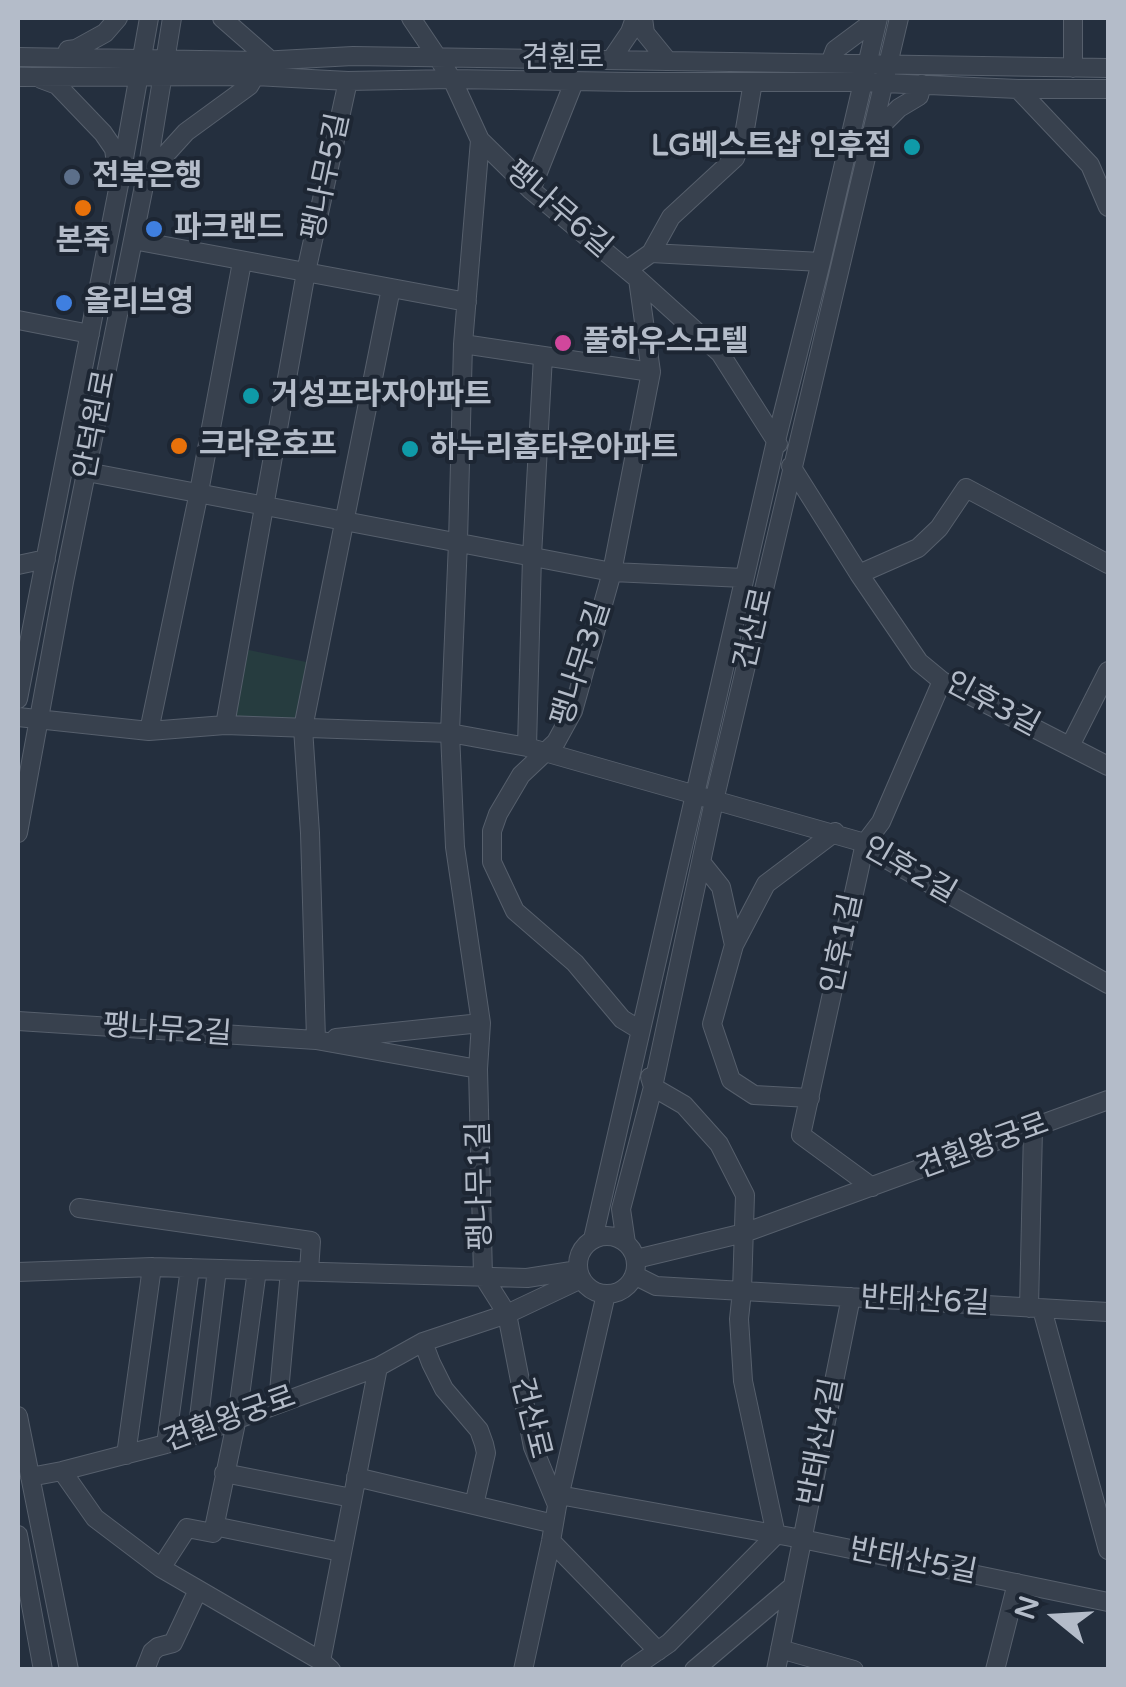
<!DOCTYPE html>
<html>
<head>
<meta charset="utf-8">
<style>
	body { margin:0 }
	#map { position:relative; width:1126px; height:1687px; overflow:hidden; background:#242f3e; font-family:"Varela Round",sans-serif }
	canvas { display:block }
	.frame { position:absolute; inset:0; border:20px solid #b4bcc9; pointer-events:none }
	.north { position:absolute; left:1006px; top:1567px; width:100px; height:100px; -webkit-text-stroke:8px #1d2633; paint-order:stroke; rotate:288deg; font-size:28px; font-weight:700; line-height:40px; text-align:center; color:#b4bcc9 }
	.north::after { content:''; display:block; margin:auto; width:35px; height:45px; background:#b4bcc9; clip-path:polygon(50% 0,100% 100%,50% 72%,0 100%) }
</style>
</head>
<body>
<div id="map">
<canvas width="1126" height="1687"></canvas>
<div class="frame"></div>
<div class="north">N</div>
</div>
<script>
const c = document.querySelector('canvas').getContext('2d');
c.lineJoin = 'round';
function fillPath(path, color) { c.fillStyle = color; c.fill(path, 'evenodd'); }
const poly = rows => new Path2D(rows.map(r => 'M' + r).join(''));
function strokePath(path, color, width, dash) { c.strokeStyle = color; c.lineWidth = width; c.lineCap = dash ? 'butt' : 'round'; c.setLineDash(dash || []); c.stroke(path); }
function write(font, color, halo, rows, align = 'center') {
  c.font = font + ' "Varela Round","Noto Sans KR",sans-serif'; c.lineWidth = 8; c.setLineDash([]); c.textBaseline = 'middle'; c.strokeStyle = halo; c.fillStyle = color; for (const [text, x, y, turn = 0] of rows) {
    c.save(); c.translate(x, y); c.rotate((+turn || 0) * Math.PI / 180); c.textAlign = isNaN(turn) ? turn : align; if (halo) c.strokeText(text, 0, 0); c.fillText(text, 0, 0); c.restore();
  }
}
fillPath(poly([
	[239,648,316,664,300,728,225,725]
]), '#263c3f');
const minor = poly([
	[222,18,270,60],
	[411,18,452,79,480,140,531,190,638,279,720,353,778,444],
	[643,18,645,33,667,60],
	[18,57,260,61,353,56,1108,68],
	[68,58,68,50,76,49,105,33,118,18],
	[611,60,630,32,635,18],
	[830,63,835,50,878,18],
	[1073,68,1073,18],
	[18,77,255,76,348,81,452,79,631,82,862,82,1018,89,1108,89],
	[41,79,57,85,103,133,114,149,116,163,123,164],
	[1018,89,1090,165,1108,207],
	[875,120,886,121,899,108,919,96,922,84],
	[480,140,463,344,458,542,450,733,455,847,481,1023,478,1069,483,1276],
	[148,166,157,164,186,132,249,86,255,76],
	[531,190,574,82],
	[133,240,467,302],
	[651,253,671,217,735,158,745,129,753,82],
	[627,270,651,253,821,262],
	[638,279,651,372,612,572,573,711,556,742,521,775,498,814,492,831,492,862,515,911,575,963,622,1019,640,1030],
	[18,320,90,334],
	[463,344,651,372],
	[791,466,859,574,919,662,942,681,1108,766],
	[87,472,612,572,744,578],
	[18,565,46,559],
	[859,574,918,548,939,528,966,488,1108,564],
	[18,699,123,164,149,18],
	[18,717,149,731,225,725,450,733,527,747,865,843,881,856,1108,984],
	[225,725,306,272,348,81],
	[149,731,199,492,242,262],
	[1070,746,1108,671],
	[527,747,532,556,543,356],
	[18,833,64,582,148,166,172,18],
	[701,862,721,887,734,945,712,1024,731,1080,754,1095,810,1098],
	[734,945,766,884,835,832],
	[18,1021,316,1040,478,1069],
	[336,1038,481,1023],
	[316,1040,310,833,303,728,391,288],
	[872,1187,801,1135,865,843,881,822,942,681],
	[79,1208,311,1241,309,1271],
	'578 1265a29 29 0 1 1 58 0a29 29 0 1 1-58 0Z',
	[593,1239,776,441,821,262,878,18],
	[626,1243,621,1209,653,1087,714,801,899,18],
	[636,1259,744,1233,1108,1100],
	[18,1272,152,1267,527,1278,578,1270],
	[634,1275,656,1286,1108,1312],
	[483,1276,507,1314,533,1447,557,1505],
	[1029,1308,1033,1129],
	[1042,1309,1108,1550],
	[423,1342,431,1363,444,1389,479,1430,484,1444,486,1453,474,1505],
	[278,1403,290,1271],
	[18,1416,69,1670],
	[197,1434,217,1269],
	[166,1444,190,1268],
	[126,1455,152,1267],
	[62,1471,95,1518,161,1568,321,1661,331,1670],
	[224,1473,352,1498],
	[30,1477,62,1471,166,1444,197,1434,378,1367,423,1342,507,1314,581,1279],
	[356,1477,554,1524],
	[559,1495,802,1539,1108,1602],
	[214,1526,341,1552],
	[18,1535,43,1670],
	[551,1541,658,1651],
	[161,1568,187,1528,213,1533,237,1418,257,1270],
	[780,1649,854,1670],
	[321,1661,378,1367],
	[145,1670,152,1652,158,1647,173,1643,198,1590],
	[523,1670,551,1541,557,1506,606,1294],
	[630,1670,669,1643,776,1535,743,1381,739,1319,742,1291,745,1195,719,1144,684,1105,653,1087,650,1077],
	[694,1670,793,1586],
	[776,1670,851,1297],
	[995,1670,1017,1583]
]);
strokePath(minor, '#565f6c', 20);
strokePath(minor, '#38414e', 18);
for (const [x, y, r, color] of [
	[912,147,10,"#0f9aa8"],
	[72,177,10,"#5c6f8a"],
	[83,208,10,"#e8710a"],
	[154,229,10,"#3f7fe0"],
	[64,303,10,"#3f7fe0"],
	[563,343,10,"#d1479c"],
	[251,396,10,"#0f9aa8"],
	[179,446,10,"#e8710a"],
	[410,449,10,"#0f9aa8"]
]) { const dot = new Path2D(); dot.arc(x, y, r, 0, 2 * Math.PI); c.fillStyle = color; c.fill(dot); strokePath(dot, '#1d2633', 4); }
write('30px', '#b4bcc9', '#1d2633', [
	["견훤로",563,59],
	["팽나무5길",327,177,-78],
	["팽나무6길",558,210,41],
	["안덕원로",96,425,-79],
	["건산로",755,629,-77],
	["팽나무3길",582,664,-72],
	["인후3길",992,705,28],
	["인후2길",909,871,30],
	["인후1길",843,944,-78],
	["팽나무2길",167,1031,4],
	["견훤왕궁로",983,1147,-20],
	["팽나무1길",481,1186,-91],
	["반태산6길",925,1302,3],
	["건산로",530,1418,76],
	["견훤왕궁로",230,1420,-20],
	["반태산4길",822,1442,-79],
	["반태산5길",913,1562,11]
]);
write('bold 30px', '#b4bcc9', '#1d2633', [
	["LG베스트샵 인후점",892,147,"right"],
	["전북은행",92,177],
	["파크랜드",174,229],
	["본죽",83,242,"center"],
	["올리브영",84,303],
	["풀하우스모텔",583,343],
	["거성프라자아파트",271,396],
	["크라운호프",199,446],
	["하누리홈타운아파트",430,449]
], 'left');
</script>
</body>
</html>
